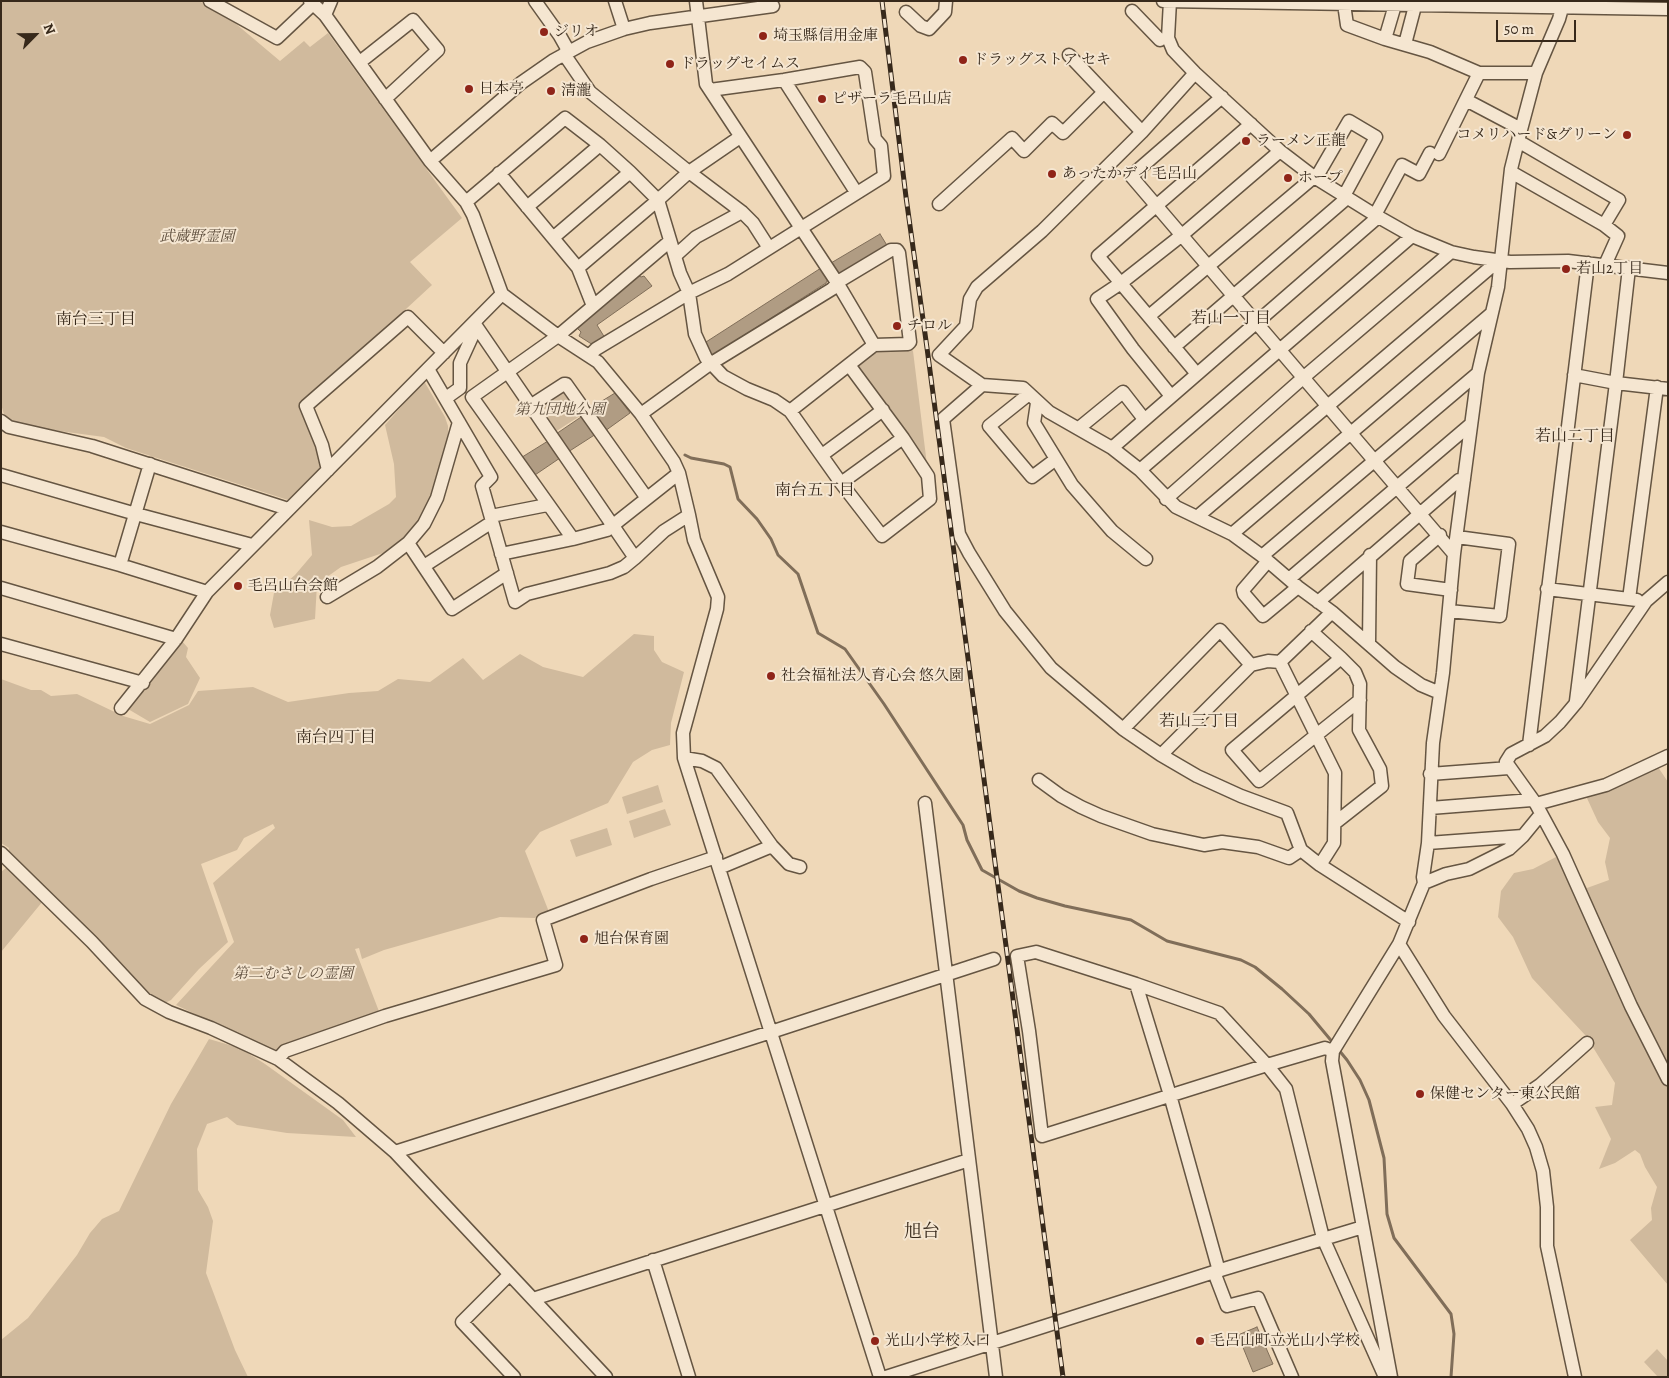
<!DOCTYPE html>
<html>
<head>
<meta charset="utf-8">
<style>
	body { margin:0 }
	#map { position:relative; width:1669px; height:1378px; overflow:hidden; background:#efd8b8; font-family:Alegreya,serif }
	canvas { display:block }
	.frame { position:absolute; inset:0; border:2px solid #37291b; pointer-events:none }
	.north { position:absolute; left:10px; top:10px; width:50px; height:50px; -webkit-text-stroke:4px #f5e6d1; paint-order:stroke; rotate:67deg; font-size:14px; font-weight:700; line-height:20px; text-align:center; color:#37291b }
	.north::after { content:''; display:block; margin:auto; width:18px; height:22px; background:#37291b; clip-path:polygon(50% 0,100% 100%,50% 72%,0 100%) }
	.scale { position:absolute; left:1496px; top:20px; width:80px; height:22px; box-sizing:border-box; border:2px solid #37291b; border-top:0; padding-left:6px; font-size:15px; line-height:18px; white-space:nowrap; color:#37291b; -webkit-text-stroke:4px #f5e6d1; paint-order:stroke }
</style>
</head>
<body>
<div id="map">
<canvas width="1669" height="1378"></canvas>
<div class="frame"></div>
<div class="north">N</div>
<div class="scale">50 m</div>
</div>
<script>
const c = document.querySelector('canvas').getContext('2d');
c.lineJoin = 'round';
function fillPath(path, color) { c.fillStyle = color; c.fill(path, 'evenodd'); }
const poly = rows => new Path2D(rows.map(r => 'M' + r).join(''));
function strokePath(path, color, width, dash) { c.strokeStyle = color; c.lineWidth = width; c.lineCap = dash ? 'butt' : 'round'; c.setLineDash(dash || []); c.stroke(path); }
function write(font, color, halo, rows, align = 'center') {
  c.font = font + ' Alegreya,"Noto Serif JP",serif'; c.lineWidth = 4; c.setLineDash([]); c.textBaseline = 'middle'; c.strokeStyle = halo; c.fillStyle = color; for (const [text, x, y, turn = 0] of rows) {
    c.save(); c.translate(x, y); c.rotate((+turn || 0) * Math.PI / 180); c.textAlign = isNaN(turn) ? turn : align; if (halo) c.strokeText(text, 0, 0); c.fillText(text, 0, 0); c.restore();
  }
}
fillPath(poly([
	[1,1,199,1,229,18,280,61,304,41,310,47,328,33,462,218,410,262,432,285,406,309,404,316,302,405,323,466,288,500,126,448,104,437,59,431,11,422,5,418,1,404],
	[878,349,912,349,913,351,927,465,856,365],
	[424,381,445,417,448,426,448,447,443,471,419,524,392,550,341,567,317,584,315,619,274,628,270,615,274,593,295,575,312,555,309,520,332,527,351,526,389,504,396,497,394,464,385,425],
	[564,388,583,414,555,432,537,407],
	[634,634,654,636,654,650,662,662,684,672,671,723,670,745,652,750,633,762,608,803,540,832,525,851,549,912,535,918,500,917,384,950,362,959,359,948,355,949,380,1014,275,1052,176,1005,234,942,213,883,275,828,273,824,244,838,237,850,201,864,228,942,199,969,171,1000,165,1003,128,986,43,901,1,952,1,872,6,868,9,848,1,843,1,679,31,690,41,690,51,696,77,694,123,716,150,724,189,705,198,691,253,687,288,702,349,693,378,691,398,679,430,682,463,658,483,680,520,654,543,667,583,677],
	[182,641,188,648,186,657,200,678,188,704,150,722,128,709],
	[1658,767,1668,782,1668,1285,1630,1240,1652,1220,1651,1208,1657,1187,1645,1167,1640,1154,1635,1150,1615,1163,1599,1169,1611,1139,1595,1107,1612,1105,1615,1083,1586,1036,1532,978,1513,937,1498,917,1501,891,1514,873,1533,869,1556,857,1575,868,1587,888,1609,880,1605,862,1610,838,1598,822,1586,796],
	[658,785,663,802,627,814,622,797],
	[665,809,671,825,634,838,629,821],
	[607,828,612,845,576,857,570,840],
	[209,1039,240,1048,265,1064,343,1120,356,1137,287,1133,237,1125,227,1117,207,1124,197,1149,198,1190,208,1207,213,1221,206,1273,235,1350,248,1377,1,1377,1,1340,28,1318,77,1255,90,1233,102,1219,119,1211,171,1104],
	[1657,1349,1668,1361,1668,1377,1658,1377,1644,1362]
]), '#d0ba9d');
const water = poly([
	[880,234,888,247,839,277,831,263,880,234],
	[821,268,828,279,826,283,713,355,709,354,706,342,821,268],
	[638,275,641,277,644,276,652,286,597,325,605,338,593,345,579,336,581,332,577,328,638,275],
	[615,393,630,413,605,431,589,409,615,393],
	[584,415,596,434,568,452,556,434,584,415],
	[548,441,560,458,532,477,519,459,548,441],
	[1257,1327,1273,1364,1253,1372,1238,1335,1257,1327]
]);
fillPath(water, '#b09c83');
strokePath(water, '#806e59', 1);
strokePath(poly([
	[685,455,691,458,724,464,730,467,738,499,757,519,771,539,778,555,798,574,818,633,845,649,884,704,963,825,967,840,982,870,1019,891,1037,898,1065,906,1131,920,1167,941,1241,960,1255,967,1282,989,1309,1014,1334,1044],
	[1338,1049,1347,1060,1360,1080,1369,1100,1384,1158,1387,1214,1394,1238,1451,1314,1454,1334,1451,1377]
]), '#806e59', 3);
const minor = poly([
	[210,1,277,38,313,4],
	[310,1,325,15,430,161,466,202,473,215,502,294,558,336,598,362,641,414,674,462,679,473,689,515,694,540,718,597,717,609,683,733,684,758,880,1377],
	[535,1,560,36,569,52],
	[615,1,624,29],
	[696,1,706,84,838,284,874,345],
	[1163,1,1668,9],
	[1170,1,1168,38,1173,50,1195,73,1280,151,1314,177,1375,215,1412,236,1451,252,1474,257,1510,262,1568,261,1668,273],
	[1344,4,1347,25,1385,39,1430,52,1479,73,1536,73],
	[1132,11,1160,40],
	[906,12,921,26,929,29,945,12,946,1],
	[325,15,331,1],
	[1385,39,1395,5],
	[1405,44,1415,6],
	[564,54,590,92,689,172,742,212,753,223,769,248],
	[1069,55,1142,132],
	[360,62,413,20,438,50,385,99],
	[784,80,856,192],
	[1222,97,1131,176,1454,554],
	[1466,100,1521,129],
	[1439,154,1479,73],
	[430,161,521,83,554,60,587,42,624,29,650,23,773,6],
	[1511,172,1604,225,1619,200,1518,141],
	[499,173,578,268,593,306],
	[1316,178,1349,121,1376,137,1344,196],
	[466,202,565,118,600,145,630,172,658,200,680,273,689,293,695,334,706,358,723,376,747,389,774,400,790,411,841,483,882,536,930,499,928,476,903,438,849,365],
	[939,204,1012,138,1024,151,1052,123,1063,133,1104,92],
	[527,207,600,145],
	[1375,215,1402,165,1419,174,1430,153],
	[1604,225,1618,236,1605,265],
	[554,237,630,172],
	[675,256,696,237,742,212],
	[578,268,658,200,689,172,740,137],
	[1149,316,1314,177],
	[474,323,635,558],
	[1174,347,1347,198],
	[589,356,596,349,689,293,728,274,884,176,881,146,875,139,865,72,860,67,784,80,710,90],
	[428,369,491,477,482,486,515,602,527,594,610,573,624,567,635,558,664,531,689,515],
	[1197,374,1098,256,1251,124],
	[1574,375,1616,383,1668,389],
	[982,385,939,355,966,326,970,299,977,287,1042,231,1142,132,1195,73],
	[1029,394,989,426,1032,477,1056,459],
	[1171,396,1133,349,1097,299,1121,283,1182,235,1280,151],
	[446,398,460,388,460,363,476,328],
	[1037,403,1034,423,1072,485,1112,531,1146,559],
	[530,406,564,384,566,384,646,497],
	[641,414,710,364,832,289,841,280,891,250,897,250,899,253,910,342,908,344,874,345,790,411],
	[1,421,9,427,92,446,288,509],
	[1079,428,1123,392,1144,419],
	[1112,448,1378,217],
	[822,455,883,410],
	[328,470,322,445,306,406,408,317,444,353],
	[1140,470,1412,236],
	[1,475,136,514,252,545],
	[841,483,903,438],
	[1166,499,1304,377,1451,252],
	[491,516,547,505],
	[1197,517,1491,267,1501,262],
	[1,532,120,565,207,592],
	[1232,534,1492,313],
	[1440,535,1410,561,1407,584,1451,590],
	[573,539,472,397,558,336,670,241],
	[408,543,452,609,507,573],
	[501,554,573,539,607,530,679,473],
	[1262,556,1478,373],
	[1268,561,1243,590,1244,594,1263,616,1298,587],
	[120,565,150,464],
	[424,566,492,522],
	[1289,579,1471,424],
	[1668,582,1646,601,1576,703,1560,722,1545,736,1511,754,1506,762,1536,804,1563,854,1631,1006,1668,1079],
	[1,588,176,639],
	[1547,589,1637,600],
	[327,597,377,567,408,543,424,524,437,498,459,422],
	[1629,599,1657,387],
	[1318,602,1459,480,1464,480],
	[1449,611,1500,616,1509,544,1457,537],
	[1311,631,1341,658,1355,672,1360,684,1359,730,1380,769,1382,786,1335,823],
	[1369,643,1370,555],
	[1,644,143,683],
	[1341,658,1232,750,1259,781,1360,700],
	[1280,662,1335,773,1334,843,1320,865],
	[1576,701,1616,383,1629,268],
	[121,708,176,639,207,592,502,294],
	[1123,729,1220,630,1251,665],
	[1529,745,1588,263],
	[1161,755,1251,665,1268,661,1280,662,1332,612],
	[684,758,702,761,716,768,772,846,789,864,800,867],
	[1430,774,1509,768],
	[1039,780,1061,796,1081,807,1101,816,1152,834,1204,845,1222,842,1258,847,1289,858,1301,850],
	[925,803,996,1377],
	[1536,804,1606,785,1668,756],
	[1430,808,1532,800],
	[1428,843,1523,836],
	[1,853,92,942,145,999,169,1012,211,1028,278,1059,338,1103,395,1152,606,1377],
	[719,868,772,846],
	[1424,883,1446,874,1469,869,1509,849,1523,836,1541,814],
	[1409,922,1320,865,1301,850,1287,813,1241,796,1197,776,1161,755,1123,729,1051,668,1005,611,969,553,959,534,943,419,982,385,1023,388,1049,412,1112,448,1140,470,1176,507,1232,534,1262,556,1298,587,1332,612,1395,667,1421,685,1440,693],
	[1399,944,1444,1016,1512,1104,1528,1129,1536,1147,1543,1171,1547,1207,1547,1246,1575,1377],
	[1136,984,1170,1095,1219,1271],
	[1333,1051,1325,1048,1267,1065,1042,1136,1029,1031,1017,956,1036,952,1136,984,1219,1013,1267,1065,1286,1089,1323,1238,1385,1377],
	[278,1059,285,1051,385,1016,556,965,543,920,651,879,716,857],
	[1512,1104,1540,1085,1587,1043],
	[395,1152,771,1032,994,959],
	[653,1260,689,1377],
	[1214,1272,1227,1306,1258,1298,1292,1377],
	[509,1275,462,1322,514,1377],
	[533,1299,969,1160],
	[886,1377,1214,1272,1363,1227],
	[1391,1377,1332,1061,1333,1051,1399,944,1424,883,1423,877,1428,843,1433,743,1443,673,1454,554,1478,373,1498,287,1511,169,1518,141,1536,73,1559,19,1564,1]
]);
strokePath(minor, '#655542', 15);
strokePath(minor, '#f5e6d1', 12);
const rail = poly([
	[882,1,906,197,927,348,1063,1377]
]);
strokePath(rail, '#37291b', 5);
strokePath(rail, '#f5e6d1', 3, [9]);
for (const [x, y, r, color] of [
	[544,32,5,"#8f2418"],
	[763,36,5,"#8f2418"],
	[963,60,5,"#8f2418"],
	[670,64,5,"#8f2418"],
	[469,89,5,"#8f2418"],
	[551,91,5,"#8f2418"],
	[822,99,5,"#8f2418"],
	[1627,135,5,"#8f2418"],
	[1246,141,5,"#8f2418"],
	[1052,174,5,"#8f2418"],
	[1288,178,5,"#8f2418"],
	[1566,269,5,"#8f2418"],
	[897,326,5,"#8f2418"],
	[238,586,5,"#8f2418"],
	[771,676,5,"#8f2418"],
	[584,939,5,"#8f2418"],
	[1420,1094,5,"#8f2418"],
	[875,1341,5,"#8f2418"],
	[1200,1341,5,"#8f2418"]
]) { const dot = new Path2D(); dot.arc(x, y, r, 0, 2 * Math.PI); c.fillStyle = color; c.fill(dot); strokePath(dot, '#f5e6d1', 2); }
write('15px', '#37291b', '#f5e6d1', [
	["ジリオ",554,32],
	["埼玉縣信用金庫",773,36],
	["ドラッグストア セキ",973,60],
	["ドラッグセイムス",680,64],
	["日本亭",479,89],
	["清瀧",561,91],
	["ピザーラ毛呂山店",832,99],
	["コメリハード&グリーン",1617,135,"right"],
	["ラーメン正龍",1256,141],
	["あったかデイ毛呂山",1062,174],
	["ホープ",1298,178],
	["若山2丁目",1576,269],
	["チロル",907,326],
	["毛呂山台会館",248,586],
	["社会福祉法人育心会 悠久園",781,676],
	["旭台保育園",594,939],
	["保健センター東公民館",1430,1094],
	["光山小学校入口",885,1341],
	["毛呂山町立光山小学校",1210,1341]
], 'left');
write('italic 15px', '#5d4d3c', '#f5e6d1', [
	["武蔵野霊園",197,237],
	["第九団地公園",560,410],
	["第二むさしの霊園",293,974]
]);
write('16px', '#37291b', '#f5e6d1', [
	["若山一丁目",1231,319],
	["南台三丁目",96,320],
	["若山二丁目",1575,437],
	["南台五丁目",815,491],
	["若山三丁目",1199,722],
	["南台四丁目",336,738]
]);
write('18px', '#37291b', '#f5e6d1', [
	["旭台",922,1233]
]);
</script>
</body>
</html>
